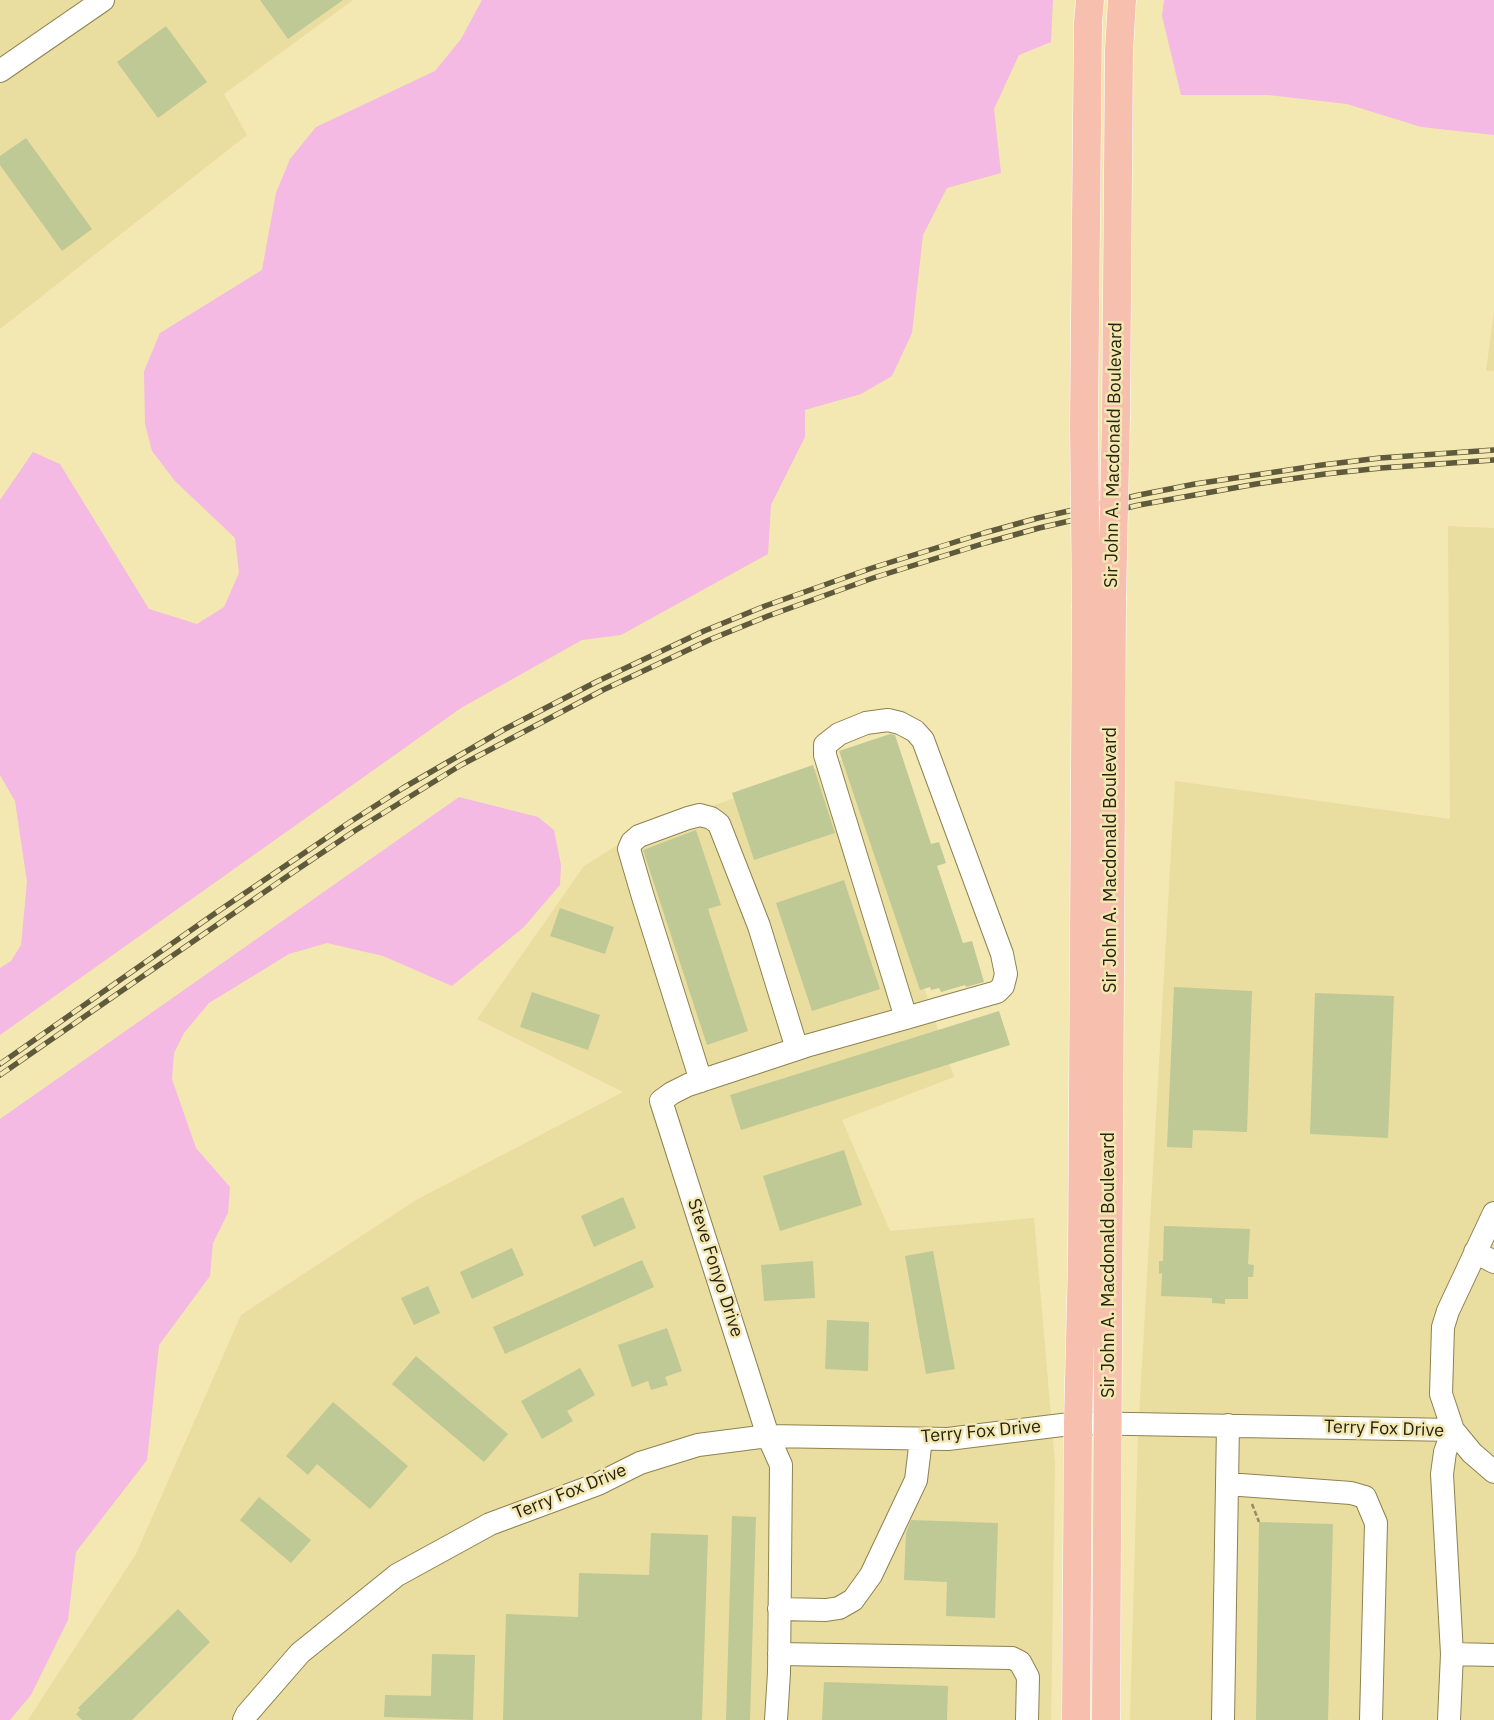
<!DOCTYPE html>
<html>
<head>
<meta charset="utf-8">
<style>
	body { margin:0 }
	canvas { display:block; background:#f3e7b2 }
</style>
</head>
<body>
<canvas width="1494" height="1720"></canvas>
<script>
const c = document.querySelector('canvas').getContext('2d');
c.lineJoin = 'round';
function fillPath(path, color) { c.fillStyle = color; c.fill(path, 'evenodd'); }
const poly = rows => new Path2D(rows.map(r => 'M' + r).join(''));
function strokePath(path, color, width, dash) { c.strokeStyle = color; c.lineWidth = width; c.lineCap = dash ? 'butt' : 'round'; c.setLineDash(dash || []); c.stroke(path); }
function write(font, color, halo, rows, align = 'center') {
  c.font = font + ' "IBM Plex Sans",sans-serif'; c.lineWidth = 5; c.setLineDash([]); c.textBaseline = 'middle'; c.strokeStyle = halo; c.fillStyle = color; for (const [text, x, y, turn = 0] of rows) {
    c.save(); c.translate(x, y); c.rotate((+turn || 0) * Math.PI / 180); c.textAlign = isNaN(turn) ? turn : align; if (halo) c.strokeText(text, 0, 0); c.fillText(text, 0, 0); c.restore();
  }
}
fillPath(poly([
	[0,0,353,0,224,94,247,135,0,329],
	[1494,312,1494,371,1486,371],
	[1448,526,1494,528,1494,1720,1130,1720,1138,1435,1175,781,1450,819],
	[847,758,954,1077,842,1120,890,1231,1034,1218,1055,1463,1051,1720,28,1720,136,1554,241,1315,416,1200,623,1092,477,1019,584,866,639,832]
]), '#eadda0');
fillPath(poly([
	[482,0,1053,0,1051,42,1019,55,994,109,1001,173,947,188,923,235,912,333,892,376,861,394,805,410,805,437,771,505,768,554,621,635,582,640,461,708,0,1035,0,968,11,961,21,945,27,882,15,801,0,775,0,500,33,452,60,464,149,609,197,624,224,607,239,573,235,538,175,481,152,451,145,424,144,371,160,333,262,270,276,193,290,159,316,127,435,71,461,39],
	[1164,0,1494,0,1494,135,1421,127,1347,104,1268,95,1181,95,1162,16],
	[459,797,538,817,554,830,561,865,560,885,524,927,452,986,383,956,327,943,289,954,209,1003,184,1033,174,1053,172,1079,196,1148,230,1187,228,1213,213,1243,210,1276,159,1345,147,1460,76,1552,68,1620,31,1695,10,1720,0,1720,0,1119]
]), '#f4bae3');
fillPath(poly([
	[260,0,343,0,288,39],
	[166,26,207,82,158,118,117,62],
	[26,138,92,229,62,251,0,165,0,156],
	[890,734,895,735,931,844,939,842,946,863,937,866,963,943,972,941,984,982,966,987,965,985,941,992,939,988,931,990,930,987,920,990,839,751],
	[813,765,835,833,754,860,732,793],
	[696,830,721,905,708,909,748,1031,707,1045,643,850],
	[844,880,880,989,812,1011,776,903],
	[560,908,614,927,605,954,550,936],
	[1174,987,1252,991,1247,1132,1193,1130,1192,1148,1167,1147],
	[532,992,600,1015,588,1050,520,1027],
	[1315,993,1394,996,1388,1138,1310,1134],
	[999,1011,1010,1045,741,1130,730,1095],
	[844,1150,862,1205,780,1231,763,1176],
	[623,1197,636,1228,594,1247,581,1216],
	[1164,1226,1250,1229,1248,1264,1254,1265,1253,1277,1248,1277,1248,1299,1225,1299,1225,1304,1212,1303,1212,1298,1161,1296,1162,1273,1159,1274,1159,1261,1163,1261],
	[512,1248,524,1275,472,1299,460,1272],
	[933,1251,955,1369,926,1374,905,1256],
	[642,1260,654,1287,505,1354,493,1327],
	[813,1261,815,1298,764,1301,761,1265],
	[428,1286,440,1313,414,1325,401,1298],
	[827,1320,869,1322,868,1371,825,1369],
	[667,1328,682,1371,665,1377,668,1385,651,1390,648,1381,632,1387,618,1345],
	[416,1356,508,1434,484,1462,392,1384],
	[580,1368,595,1395,567,1411,573,1421,542,1439,521,1401],
	[333,1402,408,1466,370,1509,317,1464,308,1475,286,1456],
	[259,1497,311,1540,291,1563,240,1520],
	[732,1516,756,1517,750,1720,726,1720],
	[911,1520,998,1523,995,1618,946,1616,947,1582,904,1580,906,1533],
	[1259,1522,1333,1524,1328,1720,1256,1720],
	[651,1533,708,1535,702,1720,503,1720,506,1614,578,1617,579,1573,649,1575],
	[178,1609,210,1642,132,1720,82,1720,76,1714,80,1710,78,1708],
	[432,1654,475,1655,473,1720,384,1717,385,1695,431,1696],
	[824,1682,948,1686,947,1720,822,1720]
]), '#bec995');
const minor = poly([
	[0,71,103,0],
	[701,1081,643,897,629,849,632,842,639,836,688,818,700,815,711,818,719,824,759,926,797,1049],
	[1494,1213,1448,1311,1443,1327,1441,1394,1453,1430,1472,1453,1494,1472],
	[1475,1252,1494,1262],
	[1227,1484,1351,1493,1365,1497,1376,1523,1371,1720],
	[779,1609,826,1610,839,1608,853,1600,871,1575,916,1480,921,1439],
	[779,1654,1012,1658,1020,1662,1028,1677,1027,1720],
	[1452,1654,1494,1655],
	[244,1720,247,1714,300,1653,397,1575,490,1524,598,1484,640,1463,698,1445,768,1436,948,1439,1078,1423,1453,1430],
	[776,1720,779,1673,781,1465,768,1436,661,1101,672,1093,688,1085,806,1046,906,1018,944,1007,997,992,1003,986,1006,974,1002,954,923,740,915,731,900,723,888,720,866,723,839,734,825,745,825,755,906,1018],
	[1223,1720,1228,1425],
	[1449,1720,1452,1654,1442,1474,1445,1452,1453,1430]
]);
const major = poly([
	[1116,416,1119,51,1122,0],
	[1084,423,1088,23,1090,0],
	[1076,1720,1078,1423,1082,1261,1086,607],
	[1106,1720,1112,599]
]);
strokePath(minor, '#8d8250', 24);
strokePath(major, '#fff', 29);
strokePath(poly([
	[1252,1504,1259,1522]
]), '#948c65', 2.5, [5, 2.5]);
strokePath(minor, '#fff', 22);
strokePath(major, '#f6bfae', 28);
const rail = poly([
	[0,1064,217,912,350,822,403,788,505,729,596,682,704,631,765,606,872,568,984,533,1038,518,1139,495,1195,484,1322,465,1380,458,1494,450],
	[0,1075,292,873,356,830,461,765,603,690,709,640,768,616,873,578,985,543,1039,528,1139,505,1256,484,1325,474,1381,468,1494,460]
]);
strokePath(rail, '#605a3c', 5.5);
strokePath(rail, '#f3e7b2', 4, [11]);
const majorBridge = poly([
	[1084,423,1086,607],
	[1112,599,1116,416]
]);
strokePath(majorBridge, '#fff', 29, []);
strokePath(majorBridge, '#f6bfae', 28);
write('18px', '#27230e', '#f3e7b2', [
	["Sir John A. Macdonald Boulevard",1114,455,-89],
	["Sir John A. Macdonald Boulevard",1111,860,-90],
	["Sir John A. Macdonald Boulevard",1109,1265,-90],
	["Steve Fonyo Drive",715,1268,72],
	["Terry Fox Drive",1384,1429,2],
	["Terry Fox Drive",981,1432,-5],
	["Terry Fox Drive",570,1492,-22]
]);
</script>
</body>
</html>
